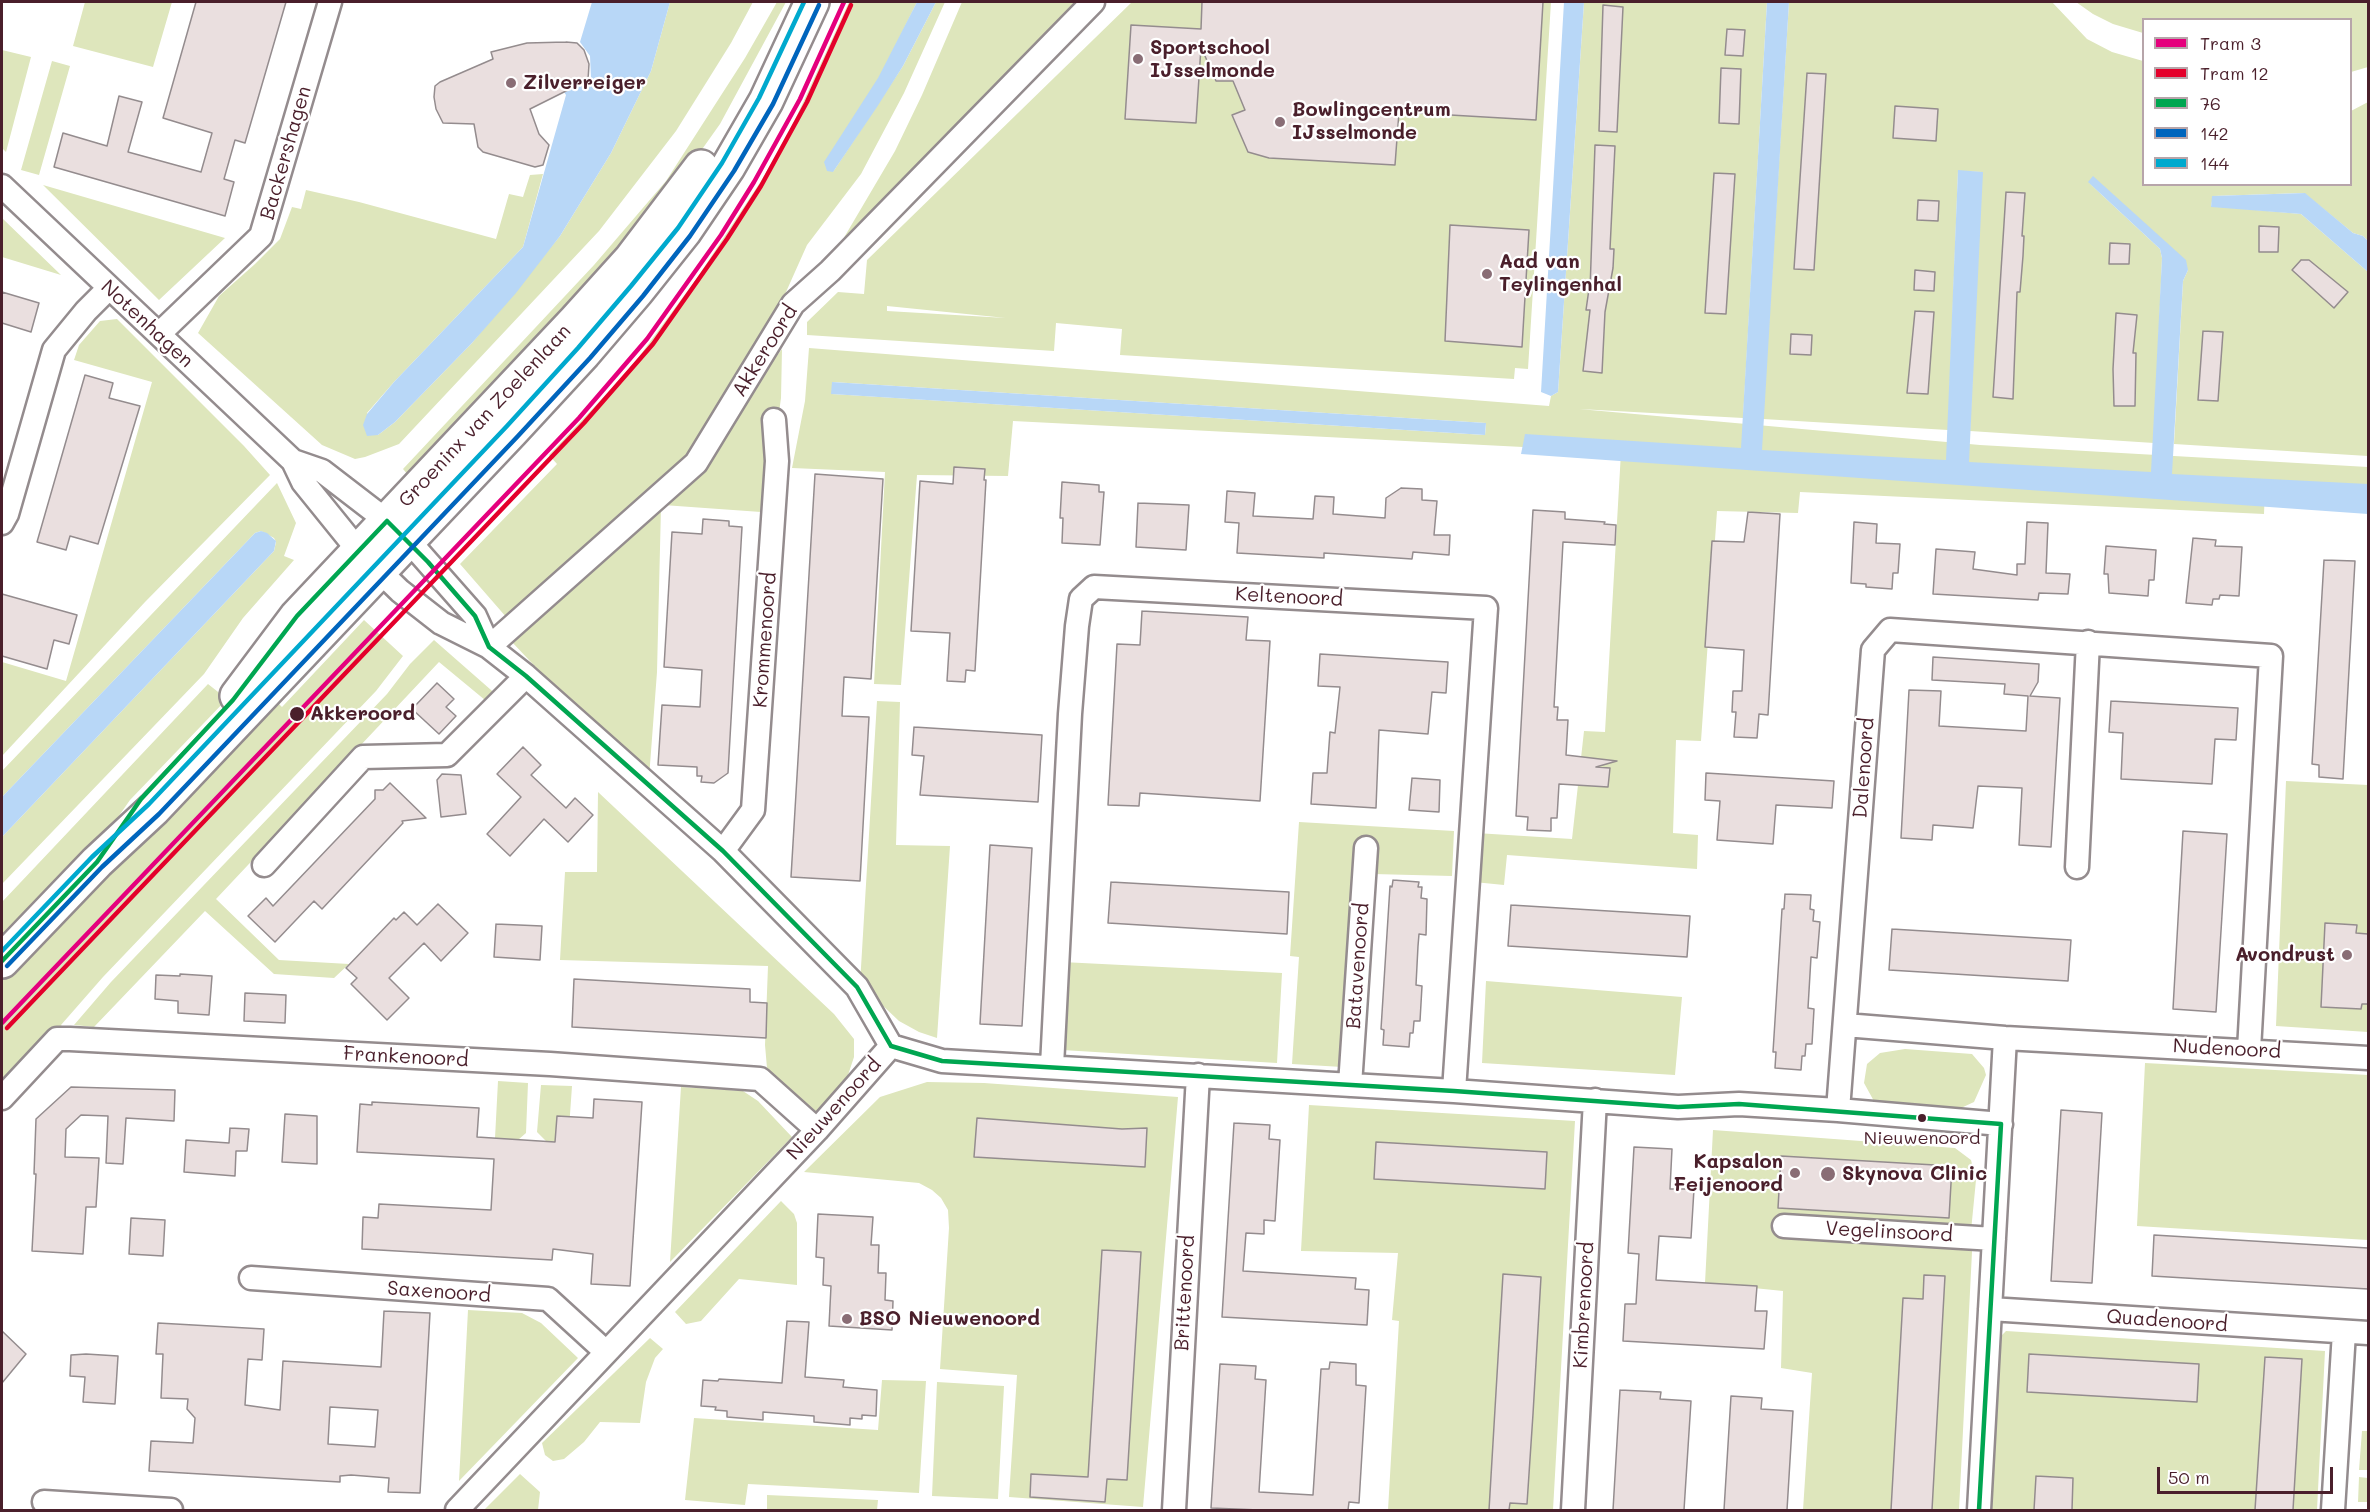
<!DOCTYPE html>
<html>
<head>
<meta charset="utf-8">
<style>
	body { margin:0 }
	#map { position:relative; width:2370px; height:1512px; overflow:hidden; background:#fff; font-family:Mali,sans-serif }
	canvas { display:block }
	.frame { position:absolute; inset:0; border:3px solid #4a1f2b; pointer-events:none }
	.legend { position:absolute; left:2142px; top:18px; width:210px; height:168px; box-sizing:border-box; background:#fff; border:2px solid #b7a5aa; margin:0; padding:8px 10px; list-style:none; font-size:18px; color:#4a1f2b }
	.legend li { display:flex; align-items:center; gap:12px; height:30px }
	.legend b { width:30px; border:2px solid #b7a5aa }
	.scale { position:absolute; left:2157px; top:1467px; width:176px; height:27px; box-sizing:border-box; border:3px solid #4a1f2b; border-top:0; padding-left:8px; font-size:18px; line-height:21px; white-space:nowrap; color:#4a1f2b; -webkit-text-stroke:4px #fff; paint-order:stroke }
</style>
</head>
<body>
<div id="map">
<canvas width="2370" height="1512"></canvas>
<div class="frame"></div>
<ul class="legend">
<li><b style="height:8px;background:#e5007d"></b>Tram 3</li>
<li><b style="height:8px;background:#e4002b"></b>Tram 12</li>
<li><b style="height:8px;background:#00a651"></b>76</li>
<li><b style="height:8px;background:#0065bd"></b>142</li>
<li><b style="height:8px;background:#00a9ce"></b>144</li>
</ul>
<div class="scale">50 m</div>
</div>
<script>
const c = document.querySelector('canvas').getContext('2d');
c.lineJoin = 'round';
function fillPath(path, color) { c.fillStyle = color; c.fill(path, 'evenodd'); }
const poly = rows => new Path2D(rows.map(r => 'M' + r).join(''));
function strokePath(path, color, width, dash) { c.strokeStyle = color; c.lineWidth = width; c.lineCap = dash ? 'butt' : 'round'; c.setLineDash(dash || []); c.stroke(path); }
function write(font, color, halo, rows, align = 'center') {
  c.font = font + ' Mali,sans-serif'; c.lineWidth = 4.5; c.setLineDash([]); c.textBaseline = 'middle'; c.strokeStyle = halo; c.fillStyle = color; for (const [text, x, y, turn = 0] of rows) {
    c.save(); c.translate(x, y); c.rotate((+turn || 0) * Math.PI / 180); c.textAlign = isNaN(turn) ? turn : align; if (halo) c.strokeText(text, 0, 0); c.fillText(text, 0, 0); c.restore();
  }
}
fillPath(poly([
	[85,2,172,2,153,67,73,46],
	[670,2,753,2,731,43,676,131,599,231,399,444,365,457,355,459,322,445,198,333,219,296,255,264,280,239,292,207,301,209,306,190,359,202,496,239,509,194,523,197,530,175,543,174,523,247,394,382,367,413,378,435,395,422,472,343,560,236,611,153,651,71],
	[777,2,786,2,720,124,654,217,413,481,403,469,594,265,666,181,745,58],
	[849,2,917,2,833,172,903,66,936,2,945,2,904,93,861,174,807,245,782,301,686,460,507,618,460,564,557,464,549,455,630,369,697,278,761,181,789,133],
	[962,2,1096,2,819,280,895,151,922,95],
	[1132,2,1551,2,1528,369,1515,368,1514,379,1120,355,1122,329,1056,323,1054,351,807,335,807,322,838,292,864,294,867,260],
	[887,306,1006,318,887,311],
	[1584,2,1767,2,1743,418,1579,409,1980,445,2368,467,2368,492,2265,487,2264,514,1800,492,1798,513,1717,511,1701,741,1676,740,1673,833,1698,835,1697,869,1507,855,1504,885,1474,882,1476,833,1572,839,1584,731,1605,732,1621,452,1013,421,1008,476,917,475,901,685,874,684,885,472,792,468,805,401,809,348,1549,406,1551,396,1558,392],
	[832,382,1486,423,1486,424,1485,435,832,394],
	[1789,2,2052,2,2087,39,2112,52,2143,61,2144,184,2350,184,2351,111,2368,102,2368,241,2363,236,2353,233,2304,193,2213,196,2211,206,2301,214,2368,272,2368,456,2174,444,2183,281,2188,270,2088,182,2160,249,2162,258,2154,443,1970,431,1982,172,1958,171,1948,430,1763,419],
	[2076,2,2368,2,2368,67,2351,72,2350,20,2144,20,2143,33,2113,24,2093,14],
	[2,50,31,57,6,152,2,148],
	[52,61,70,66,39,175,21,170],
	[43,185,225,238,159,300],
	[2,218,61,275,2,257],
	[117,319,244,446,270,475,145,602,2,756,2,662,66,681,152,382,74,360,79,345,100,321],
	[782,349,781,398,778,420,770,420,761,512,663,505],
	[277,483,296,523,284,556,294,560,243,618,204,674,2,884,2,837,274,551,276,542,274,538,261,531,255,533,2,797,2,771],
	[661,507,657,672,649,778,580,714,511,641],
	[364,620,403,656,376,691,103,977,61,1025,65,1031,2,1084,2,981,271,696,282,707],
	[434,640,499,697,491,705,439,662,216,899,279,960,349,964,334,978,274,974,205,911,94,1027,74,1025,111,982,387,694,410,664],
	[208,684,227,699,130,800,102,840,2,945,2,902],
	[877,701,900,702,896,845,950,846,937,1038,919,1032,899,1021,860,984],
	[2286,781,2368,785,2368,1032,2276,1026],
	[598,792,834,1014,854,1039,854,1057,847,1078,816,1112,767,1068,765,1045,768,966,560,960,565,872,597,872],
	[1299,822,1454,831,1452,876,1373,874,1359,1068,1292,1064,1299,957,1290,956],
	[1062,962,1282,973,1277,1063,1062,1050],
	[1486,981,1682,997,1675,1075,1482,1063],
	[1905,1049,1972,1054,1984,1068,1986,1075,1974,1102,1961,1108,1875,1103,1864,1083,1867,1064,1880,1053],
	[2145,1063,2368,1075,2368,1240,2137,1226],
	[498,1081,528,1083,526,1133,518,1140,495,1138],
	[927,1082,984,1083,1178,1097,1143,1507,1009,1497,1017,1375,940,1369,949,1228,948,1210,941,1198,932,1190,919,1183,804,1172,880,1097],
	[541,1085,572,1086,568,1143,546,1141,537,1132],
	[681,1087,743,1091,758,1101,792,1137,670,1262],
	[1309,1105,1575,1121,1553,1510,1388,1510,1399,1321,1392,1320,1398,1253,1301,1251],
	[1713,1130,1955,1148,1971,1160,1976,1180,1971,1231,1972,1252,1959,1510,1803,1510,1812,1373,1781,1368,1783,1291,1705,1283],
	[781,1201,794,1214,797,1223,797,1285,739,1279,701,1321,686,1324,675,1312],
	[468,1310,522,1313,541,1323,578,1358,459,1481],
	[2006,1331,2325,1351,2317,1510,1987,1510,1997,1340],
	[650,1338,663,1349,655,1358,646,1382,640,1423,600,1422,584,1442,564,1459,553,1461,545,1455,542,1443],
	[882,1380,926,1381,919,1493,748,1484,745,1505,685,1500,694,1418,878,1430],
	[937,1382,1004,1386,998,1499,932,1496],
	[2362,1431,2368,1431,2368,1470,2359,1470],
	[520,1474,540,1492,538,1510,484,1510],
	[2359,1477,2368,1478,2368,1502,2358,1502],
	[767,1495,878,1500,877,1510,767,1510]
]), '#dee6bc');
fillPath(poly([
	[592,2,670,2,651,71,611,153,560,236,516,293,472,343,395,422,378,435,367,436,363,425,367,414,394,382,523,247,566,95,564,92,591,78,590,56,580,42],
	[917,2,936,2,903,66,877,107,833,172,827,171,824,162,878,78],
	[1564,2,1584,2,1558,392,1551,396,1541,392],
	[1767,2,1789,2,1762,450,1946,460,1958,170,1983,172,1969,462,2151,472,2162,258,2160,249,2088,182,2093,176,2186,260,2188,270,2183,281,2172,474,2368,484,2368,514,1521,454,1525,434,1741,448],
	[2305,193,2353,233,2363,236,2368,241,2368,272,2301,214,2211,207,2212,196],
	[832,382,1486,423,1485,435,831,394],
	[261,531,267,533,276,541,274,551,2,837,2,797,255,533]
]), '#b8d7f7');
const building = poly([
	[196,2,286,2,245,143,235,140,224,179,234,182,225,216,54,167,63,133,107,146,119,96,142,102,128,152,201,172,212,133,163,118,196,2],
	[1202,2,1543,2,1536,120,1399,112,1395,165,1269,158,1248,152,1232,115,1245,110,1233,81,1216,81,1201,47,1196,123,1125,119,1131,25,1201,29,1202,2],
	[1603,5,1623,7,1617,132,1599,131,1603,5],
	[1727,29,1745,30,1743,56,1725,55,1727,29],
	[566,42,577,43,584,50,589,64,588,80,530,109,539,134,549,145,543,165,535,167,483,152,478,147,474,124,443,123,436,109,434,97,435,86,440,82,493,59,491,52,527,43,566,42],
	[1721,68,1741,69,1739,124,1719,123,1721,68],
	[1807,73,1826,74,1814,270,1794,269,1807,73],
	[1895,106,1938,109,1936,141,1893,138,1895,106],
	[1595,145,1615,146,1610,249,1614,249,1613,268,1605,312,1602,373,1583,371,1590,310,1586,310,1589,289,1590,290,1595,145],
	[1714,173,1735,174,1726,314,1705,313,1714,173],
	[2006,192,2025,193,2022,236,2024,236,2023,256,2020,292,2017,292,2013,399,1993,397,2006,192],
	[1918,200,1939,201,1938,221,1917,220,1918,200],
	[1450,225,1529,230,1522,347,1445,341,1450,225],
	[2259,226,2279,227,2278,252,2259,252,2259,226],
	[2110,243,2130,244,2129,264,2109,264,2110,243],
	[2301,260,2309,260,2348,292,2334,308,2292,270,2301,260],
	[1915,270,1935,272,1934,291,1914,290,1915,270],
	[2,292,39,303,31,332,2,323,2,292],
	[1915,311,1934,312,1928,394,1907,393,1915,311],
	[2116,313,2137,315,2133,353,2136,353,2135,406,2114,406,2113,369,2116,313],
	[2203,331,2223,332,2218,401,2198,400,2203,331],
	[1791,334,1812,335,1811,355,1790,354,1791,334],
	[85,375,113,383,109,398,140,406,98,544,70,536,66,550,37,542,85,375],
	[954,467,985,469,984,480,986,480,975,671,966,670,965,682,947,681,950,633,911,631,920,481,953,484,954,467],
	[815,474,883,479,871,679,844,677,842,716,869,717,860,881,791,877,815,474],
	[1062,482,1099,485,1099,492,1104,492,1100,545,1062,543,1063,518,1060,518,1062,482],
	[1401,488,1422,489,1422,500,1437,501,1434,535,1450,535,1449,555,1413,552,1412,559,1324,553,1324,558,1237,553,1239,523,1225,522,1227,491,1255,493,1253,516,1313,519,1315,496,1334,497,1333,514,1385,518,1386,498,1401,488],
	[1138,503,1189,505,1186,550,1136,547,1138,503],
	[1533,510,1565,512,1565,519,1605,522,1604,524,1616,525,1615,545,1563,542,1554,707,1558,707,1557,720,1568,720,1566,755,1617,761,1596,767,1610,768,1608,787,1559,784,1557,818,1551,818,1551,831,1527,830,1528,817,1516,816,1533,510],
	[1748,512,1780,514,1768,715,1759,714,1757,738,1734,737,1736,712,1732,712,1733,691,1742,691,1744,650,1705,647,1712,541,1744,542,1748,512],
	[703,519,729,521,729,526,742,527,728,773,714,783,701,782,702,776,697,776,697,767,658,765,662,705,700,707,702,670,664,667,672,532,702,534,703,519],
	[1854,522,1877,524,1876,543,1900,544,1898,573,1893,573,1892,589,1866,587,1866,584,1851,583,1854,522],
	[2027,522,2048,523,2046,573,2070,574,2068,594,2039,593,2038,600,1933,594,1936,549,1975,552,1973,569,2017,575,2017,564,2025,564,2027,522],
	[2193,538,2216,540,2215,546,2242,547,2239,596,2220,595,2219,599,2213,599,2212,605,2186,603,2193,538],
	[2106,546,2156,550,2154,580,2149,580,2148,596,2109,593,2108,574,2104,574,2106,546],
	[2324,560,2355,561,2343,779,2319,777,2319,765,2312,764,2324,560],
	[2,594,77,615,69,644,54,640,47,669,2,656,2,594],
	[1142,611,1248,617,1246,640,1270,641,1260,801,1140,793,1139,806,1108,805,1117,644,1140,645,1142,611],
	[1320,654,1448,662,1446,693,1432,692,1428,734,1379,730,1376,808,1311,804,1313,773,1327,773,1330,732,1335,733,1340,687,1318,686,1320,654],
	[1933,657,2039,664,2038,682,2030,696,2060,698,2051,847,2019,845,2022,788,1978,786,1973,828,1933,825,1932,840,1901,838,1909,690,1941,691,1939,726,2026,731,2028,696,2004,694,2005,684,1932,680,1933,657],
	[437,683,454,699,446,707,456,716,439,734,412,709,437,683],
	[2111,701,2238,708,2236,740,2215,739,2212,784,2121,779,2123,733,2109,732,2111,701],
	[914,727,1042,735,1038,802,920,795,924,756,912,755,914,727],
	[523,747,541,765,531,775,566,808,575,798,593,815,568,842,544,819,510,856,487,834,521,797,497,774,523,747],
	[1706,773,1834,781,1832,808,1776,805,1773,844,1717,840,1720,801,1705,800,1706,773],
	[442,774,461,775,466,814,441,817,437,780,442,774],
	[1412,778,1440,780,1439,812,1409,810,1412,778],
	[390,783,426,818,402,821,403,823,322,909,314,901,275,942,248,916,266,898,273,906,375,799,375,790,383,790,390,783],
	[2183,831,2227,834,2216,1012,2173,1009,2183,831],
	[990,845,1032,848,1022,1026,980,1024,990,845],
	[1393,880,1419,882,1418,887,1422,887,1421,898,1427,899,1426,935,1419,934,1418,946,1416,985,1422,986,1420,1021,1414,1021,1413,1033,1410,1033,1409,1047,1383,1045,1384,1030,1381,1029,1390,886,1392,887,1393,880],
	[1111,882,1289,892,1287,934,1108,923,1111,882],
	[1785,894,1811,895,1810,909,1814,910,1813,921,1820,922,1817,958,1811,957,1808,1008,1814,1009,1812,1044,1806,1044,1805,1056,1802,1056,1801,1070,1775,1068,1776,1052,1773,1052,1782,909,1784,909,1785,894],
	[438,904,468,933,441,961,424,943,389,978,409,998,387,1020,351,984,357,978,346,968,394,918,396,920,404,912,417,925,438,904],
	[1511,905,1690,916,1687,957,1508,946,1511,905],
	[2325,923,2357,925,2356,933,2368,934,2368,1004,2362,1004,2361,1009,2321,1007,2325,923],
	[496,924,542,926,540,960,494,957,496,924],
	[1892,929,2071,940,2068,981,1889,970,1892,929],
	[180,974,212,976,209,1015,178,1013,178,1001,155,999,156,975,180,976,180,974],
	[574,979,750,989,750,1002,767,1003,766,1038,572,1027,574,979],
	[245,993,286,995,285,1023,244,1021,245,993],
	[71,1087,175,1090,174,1121,126,1118,123,1164,106,1163,108,1116,81,1115,66,1129,65,1157,99,1158,96,1207,86,1207,83,1254,32,1251,36,1174,34,1174,36,1119,71,1087],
	[594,1099,642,1102,630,1286,591,1284,593,1254,553,1249,552,1260,362,1249,363,1217,378,1218,379,1204,491,1210,494,1159,357,1152,360,1104,372,1105,372,1102,479,1108,477,1137,555,1142,557,1116,593,1118,594,1099],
	[2061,1110,2102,1113,2092,1283,2051,1281,2061,1110],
	[285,1114,317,1116,317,1164,282,1162,285,1114],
	[977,1118,1122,1129,1147,1128,1145,1167,974,1157,977,1118],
	[1234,1123,1270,1125,1269,1139,1280,1140,1275,1221,1264,1220,1264,1234,1246,1233,1243,1271,1356,1278,1355,1289,1369,1290,1367,1325,1222,1317,1234,1123],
	[230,1128,249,1129,247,1151,236,1151,235,1176,184,1172,186,1140,229,1143,230,1128],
	[1376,1142,1547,1152,1545,1189,1374,1179,1376,1142],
	[1634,1147,1672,1149,1670,1189,1694,1189,1691,1238,1659,1236,1656,1280,1757,1286,1755,1311,1767,1311,1764,1349,1623,1341,1625,1304,1636,1304,1639,1254,1628,1253,1634,1147],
	[1781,1156,1952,1166,1949,1218,1778,1208,1781,1156],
	[818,1214,873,1217,871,1245,879,1245,878,1273,886,1273,885,1300,893,1301,892,1330,829,1326,831,1286,823,1285,824,1258,816,1257,818,1214],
	[131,1218,165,1220,163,1256,129,1254,131,1218],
	[2154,1235,2368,1248,2368,1289,2152,1276,2154,1235],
	[1102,1250,1141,1252,1127,1480,1107,1479,1105,1502,1030,1497,1031,1474,1088,1477,1102,1250],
	[1503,1274,1541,1277,1533,1414,1527,1504,1510,1503,1509,1510,1489,1510,1503,1274],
	[1924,1275,1945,1276,1932,1510,1891,1510,1903,1298,1923,1299,1924,1275],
	[384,1311,430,1313,420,1493,388,1492,389,1478,351,1475,340,1476,340,1482,149,1471,151,1441,193,1443,195,1418,187,1409,188,1399,161,1398,163,1354,156,1354,158,1323,264,1329,262,1360,248,1359,245,1405,280,1410,283,1361,381,1367,384,1311],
	[330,1407,378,1410,375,1447,328,1444,330,1407],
	[787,1321,809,1322,805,1377,844,1380,843,1387,877,1390,876,1416,862,1415,862,1419,850,1418,850,1425,814,1422,814,1416,775,1413,763,1412,763,1420,727,1417,727,1411,715,1410,716,1407,701,1406,703,1380,718,1381,719,1379,782,1383,787,1321],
	[2,1331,26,1354,2,1383,2,1331],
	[86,1354,118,1356,115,1404,83,1402,85,1377,70,1376,71,1355,86,1354],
	[2029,1354,2199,1364,2197,1402,2027,1392,2029,1354],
	[2265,1357,2302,1359,2293,1510,2255,1510,2265,1357],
	[1330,1362,1356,1364,1356,1385,1366,1386,1359,1503,1349,1502,1348,1510,1259,1510,1211,1508,1220,1364,1256,1366,1255,1379,1266,1380,1259,1492,1313,1495,1321,1369,1329,1369,1330,1362],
	[1620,1390,1661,1392,1660,1399,1691,1401,1684,1510,1613,1510,1620,1390],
	[1731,1396,1762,1398,1761,1409,1793,1411,1787,1510,1724,1510,1731,1396],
	[2036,1476,2073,1478,2072,1510,2034,1510,2036,1476]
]);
fillPath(building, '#eadfdf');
strokePath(building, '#948c8e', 1.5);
const street = poly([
	[2,186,293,461,303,482,358,550,400,591,441,623,489,647,526,676,723,851,857,987,891,1046],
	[159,334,261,236,330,2],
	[293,461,322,471,387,521,408,540,475,616,489,647],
	[2,523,7,514,54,350,86,311,109,288],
	[489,647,696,463,793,304,830,271,1093,2],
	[723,851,753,810,777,461,774,420],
	[264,865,363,757,447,755,526,676],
	[2077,867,2088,642],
	[1845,1025,2005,1038,2368,1058],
	[891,1046,942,1061,1454,1091,1678,1107,1739,1104,1838,1110,2001,1124],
	[1052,1066,1070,714,1077,626,1081,599,1094,587,1486,608,1454,1091],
	[1350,1085,1366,848],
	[2,1098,57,1039,70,1039,550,1064,760,1079,817,1130],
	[1838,1110,1873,650,1890,630,2271,656,2249,1050],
	[1784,1226,1994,1239],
	[251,1278,548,1299,606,1352],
	[1990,1309,2368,1333],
	[44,1502,171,1510],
	[457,1510,817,1130,891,1046],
	[1174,1510,1198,1075],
	[1573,1510,1595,1100],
	[1979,1510,2005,1038],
	[2333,1510,2344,1332]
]);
const secondary = poly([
	[237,696,297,616,575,321,631,259,701,167],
	[2,961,97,862,154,809,512,431,584,353,637,291,684,232,728,167,766,101,812,2]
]);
strokePath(street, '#948c8e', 27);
strokePath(secondary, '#948c8e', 38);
strokePath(street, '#fff', 22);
strokePath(secondary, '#fff', 33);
strokePath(poly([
	[2,961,97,862,141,799,233,700,297,616,387,521,428,562,475,616,489,647,526,676,723,851,857,987,891,1046],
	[891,1046,942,1061,1454,1091,1678,1107,1739,1104,2001,1124],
	[1979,1510,2001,1124]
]), '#00a651', 4.5);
strokePath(poly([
	[7,966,102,867,159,814,518,436,590,358,643,296,690,236,734,171,773,104,819,5]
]), '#0065bd', 4.5);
strokePath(poly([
	[2,951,92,857,149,804,507,426,578,348,631,286,678,228,722,163,759,98,804,2]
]), '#00a9ce', 4.5);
strokePath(poly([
	[2,1023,579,418,647,339,721,235,754,182,800,99,844,2]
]), '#e5007d', 4.5);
strokePath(poly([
	[7,1028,584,423,653,344,727,239,761,186,807,102,851,5]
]), '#e4002b', 4.5);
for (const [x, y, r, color] of [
	[1138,59,6,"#896d75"],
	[511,83,6,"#896d75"],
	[1280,122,6,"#896d75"],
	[1487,274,6,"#896d75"],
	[297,714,8,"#4a1f2b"],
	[2347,955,6,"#896d75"],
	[1922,1118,5,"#4a1f2b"],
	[1795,1173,6,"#896d75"],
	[1828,1174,8,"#896d75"],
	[847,1319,6,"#896d75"]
]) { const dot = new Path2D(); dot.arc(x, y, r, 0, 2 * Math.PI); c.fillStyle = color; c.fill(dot); strokePath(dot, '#fff', 2); }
write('18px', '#4a1f2b', '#fff', [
	["Nieuwenoord",1922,1138]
]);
write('bold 20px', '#4a1f2b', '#fff', [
	["Sportschool",1150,48],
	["IJsselmonde",1150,71],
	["Zilverreiger",523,83],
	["Bowlingcentrum",1292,110],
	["IJsselmonde",1292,133],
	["Aad van",1499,262],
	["Teylingenhal",1499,285],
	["Avondrust",2335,955,"right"],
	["Kapsalon",1783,1162,"right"],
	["Feijenoord",1783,1185,"right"],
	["Skynova Clinic",1842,1174],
	["BSO Nieuwenoord",859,1319]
], 'left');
write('20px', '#4a1f2b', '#fff', [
	["Backershagen",286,153,-74],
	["Notenhagen",147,324,43],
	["Akkeroord",765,351,-58],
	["Groeninx van Zoelenlaan",485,416,-47],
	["Keltenoord",1289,597,3],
	["Krommenoord",765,640,-86],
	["Dalenoord",1864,768,-86],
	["Batavenoord",1358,966,-86],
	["Nudenoord",2227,1049,3],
	["Frankenoord",406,1057,3],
	["Nieuwenoord",834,1109,-48],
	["Vegelinsoord",1889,1232,3],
	["Saxenoord",439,1292,4],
	["Brittenoord",1185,1293,-87],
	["Kimbrenoord",1584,1305,-87],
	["Quadenoord",2167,1321,4]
]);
write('bold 20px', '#4a1f2b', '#fff', [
	["Akkeroord",310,714]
], 'left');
</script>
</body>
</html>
